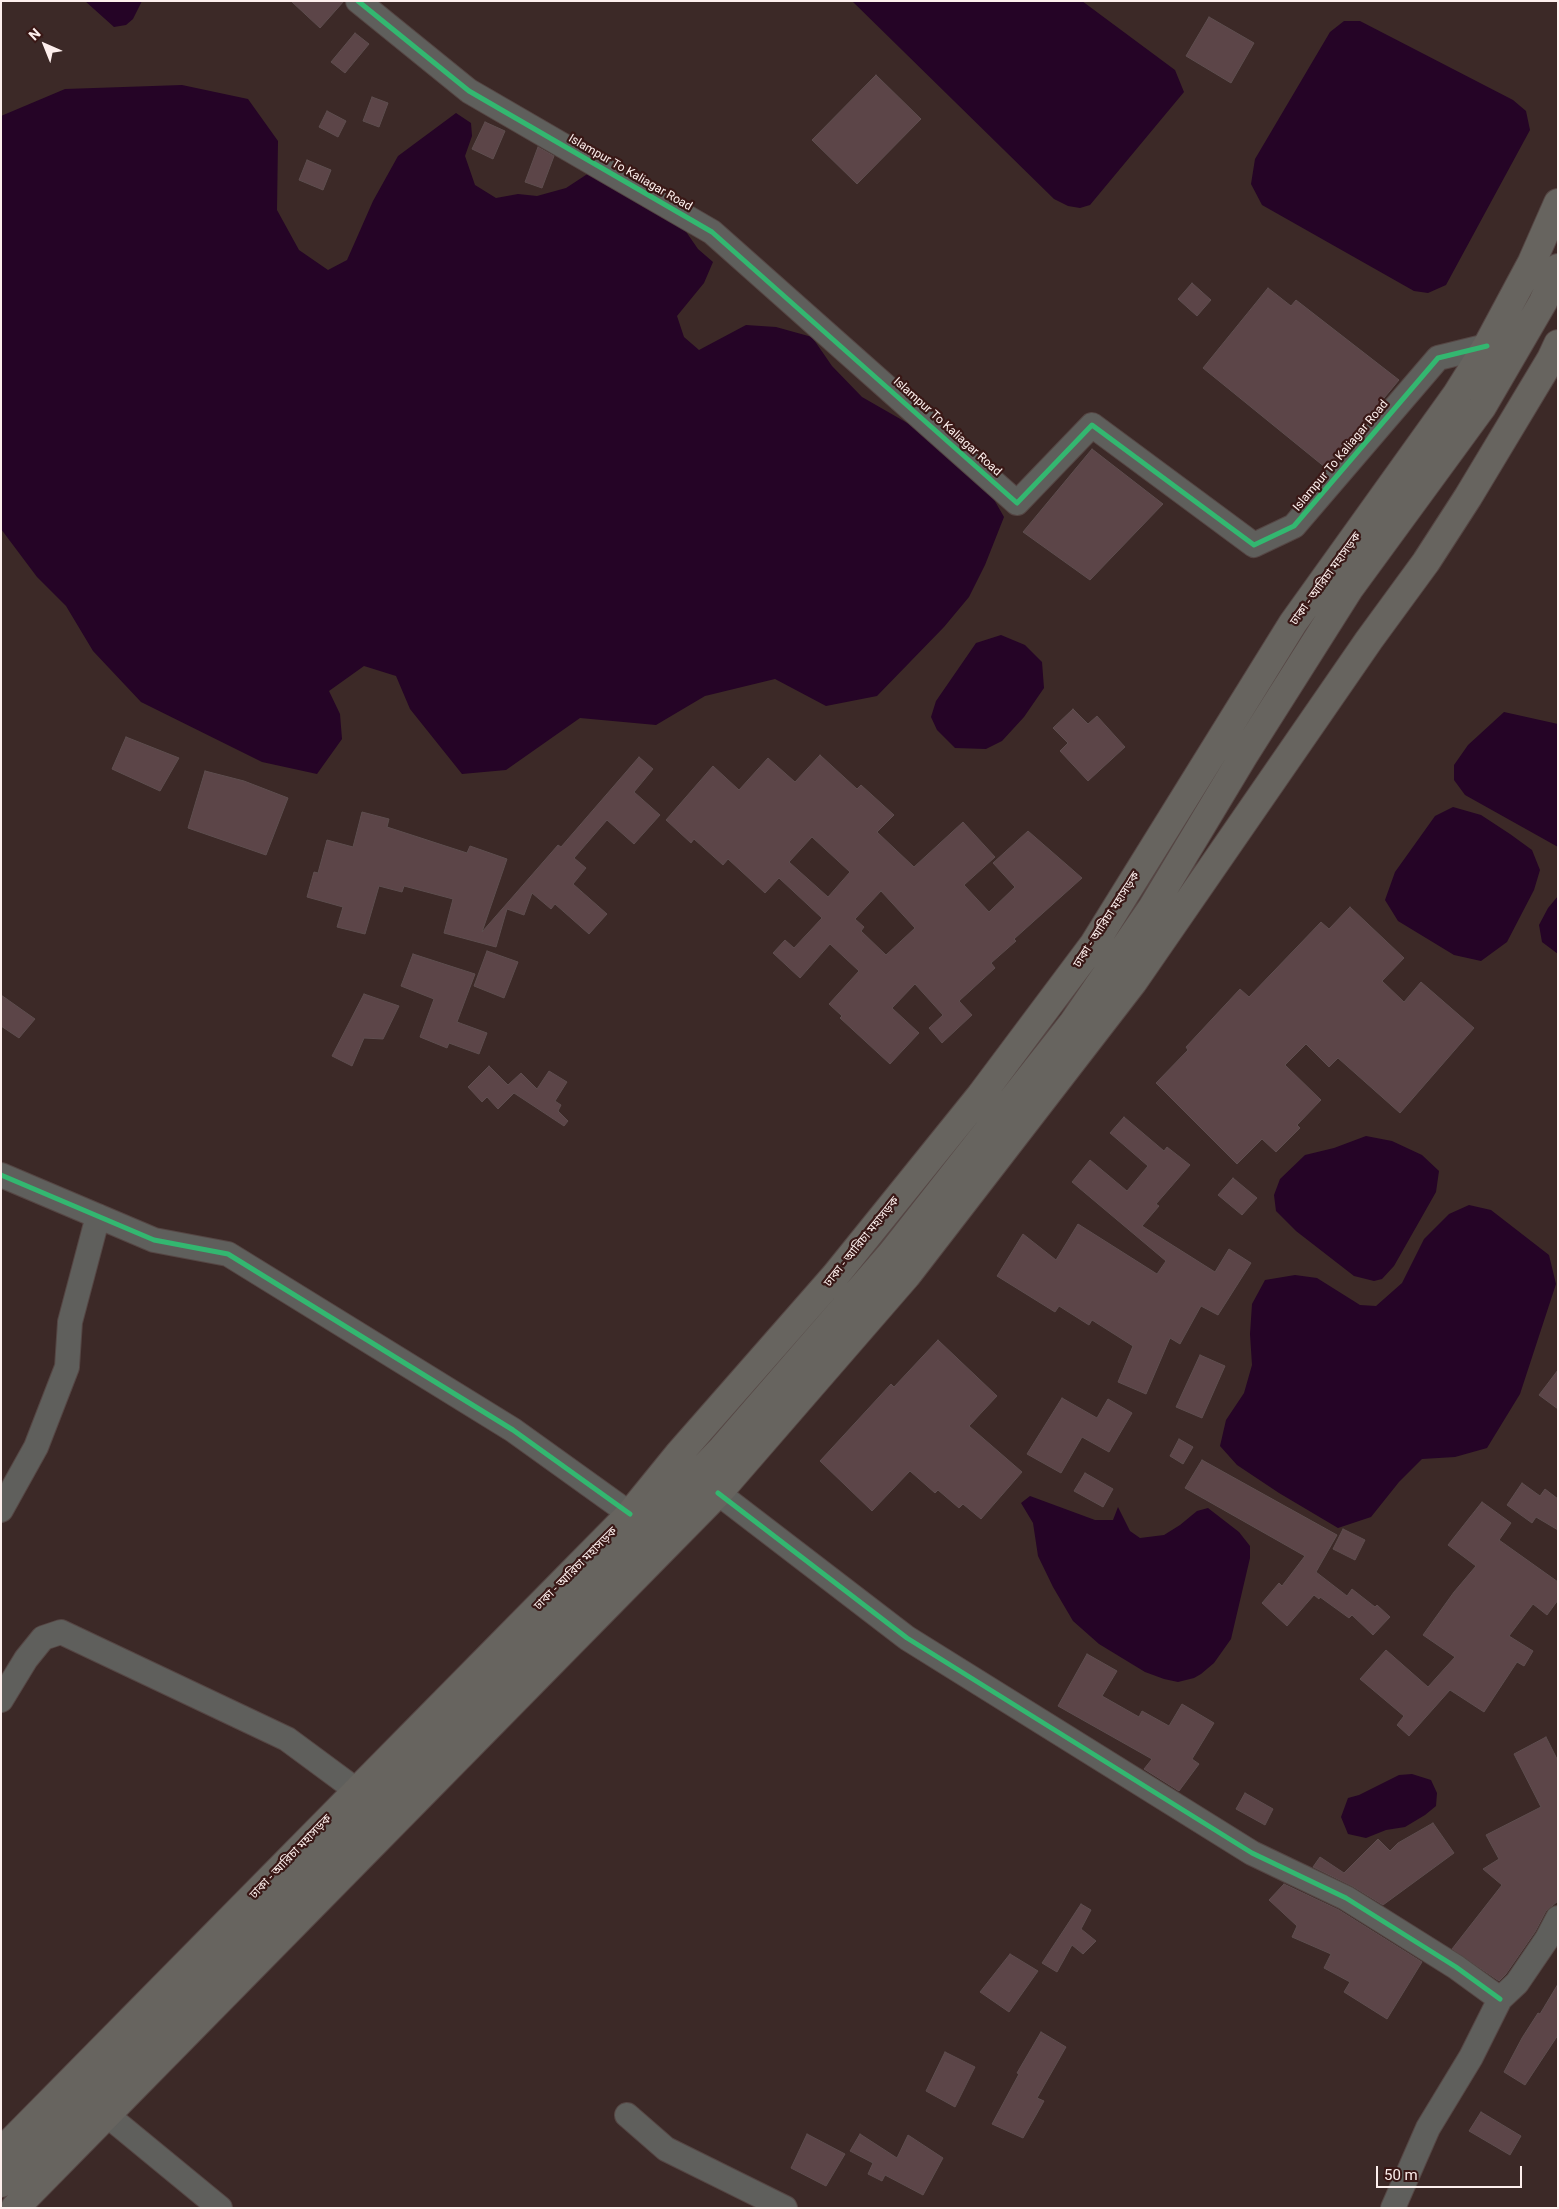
<!DOCTYPE html>
<html>
<head>
<meta charset="utf-8">
<style>
	body { margin:0 }
	#map { position:relative; width:1559px; height:2209px; overflow:hidden; background:#3c2927; font-family:Roboto,sans-serif }
	canvas { display:block }
	.frame { position:absolute; inset:0; border:2px solid #fdefed; pointer-events:none }
	.north { position:absolute; left:20px; top:20px; width:50px; height:50px; -webkit-text-stroke:4px #391816; paint-order:stroke; rotate:316deg; font-size:14px; font-weight:700; line-height:20px; text-align:center; color:#fdefed }
	.north::after { content:''; display:block; margin:auto; width:18px; height:22px; background:#fdefed; clip-path:polygon(50% 0,100% 100%,50% 72%,0 100%) }
	.scale { position:absolute; left:1376px; top:2166px; width:146px; height:22px; box-sizing:border-box; border:2px solid #fdefed; border-top:0; padding-left:6px; font-size:15px; line-height:18px; white-space:nowrap; color:#fdefed; -webkit-text-stroke:4px #391816; paint-order:stroke }
</style>
</head>
<body>
<div id="map">
<canvas width="1559" height="2209"></canvas>
<div class="frame"></div>
<div class="north">N</div>
<div class="scale">50 m</div>
</div>
<script>
const c = document.querySelector('canvas').getContext('2d');
c.lineJoin = 'round';
function fillPath(path, color) { c.fillStyle = color; c.fill(path, 'evenodd'); }
const poly = rows => new Path2D(rows.map(r => 'M' + r).join(''));
function strokePath(path, color, width, dash) { c.strokeStyle = color; c.lineWidth = width; c.lineCap = dash ? 'butt' : 'round'; c.setLineDash(dash || []); c.stroke(path); }
function write(font, color, halo, rows, align = 'center') {
  c.font = font + ' Roboto,"Noto Sans Bengali",sans-serif'; c.lineWidth = 4.5; c.setLineDash([]); c.textBaseline = 'middle'; c.strokeStyle = halo; c.fillStyle = color; for (const [text, x, y, turn = 0] of rows) {
    c.save(); c.translate(x, y); c.rotate((+turn || 0) * Math.PI / 180); c.textAlign = isNaN(turn) ? turn : align; if (halo) c.strokeText(text, 0, 0); c.fillText(text, 0, 0); c.restore();
  }
}
fillPath(poly([
	[85,1,142,1,133,19,126,25,114,27],
	[852,1,1082,1,1175,70,1184,92,1090,205,1080,208,1068,206,1054,199],
	[1344,21,1360,21,1513,100,1526,111,1530,130,1446,285,1428,293,1414,291,1262,205,1251,184,1255,159,1330,32],
	[182,85,248,99,278,141,277,210,299,250,328,270,347,260,373,201,398,156,456,113,471,123,472,136,465,156,475,185,496,198,518,194,537,196,566,188,592,171,680,223,698,249,713,262,704,283,677,316,684,337,699,350,746,325,776,327,812,337,832,366,862,397,923,432,988,489,1004,517,985,565,969,597,944,627,877,696,826,706,775,679,705,696,656,725,580,718,506,770,462,774,410,709,396,676,364,666,329,691,340,714,342,739,317,774,262,762,141,702,93,651,66,606,37,577,1,529,1,116,65,89],
	[1001,635,1025,645,1042,662,1044,688,1024,717,1002,741,986,749,955,748,937,730,931,717,936,701,976,643],
	[1504,712,1558,724,1558,847,1465,795,1454,780,1454,765,1468,745],
	[1453,807,1481,815,1510,834,1532,850,1540,870,1534,890,1507,942,1481,961,1454,955,1398,921,1385,900,1395,872,1435,816],
	[1558,896,1558,954,1542,942,1539,925,1548,908],
	[1366,1136,1392,1141,1422,1155,1439,1171,1436,1192,1394,1266,1382,1279,1374,1281,1354,1276,1296,1231,1276,1211,1274,1195,1280,1179,1305,1155,1334,1148],
	[1469,1205,1491,1210,1549,1255,1556,1284,1520,1394,1487,1448,1455,1457,1422,1459,1399,1482,1371,1517,1338,1528,1279,1493,1237,1465,1220,1446,1226,1420,1244,1393,1252,1365,1250,1334,1252,1304,1265,1280,1295,1275,1317,1278,1360,1305,1376,1306,1402,1283,1424,1239,1449,1214],
	[1030,1496,1095,1520,1113,1520,1118,1507,1130,1531,1140,1538,1164,1535,1180,1525,1197,1511,1208,1508,1239,1532,1250,1546,1250,1558,1231,1639,1214,1663,1201,1674,1194,1678,1178,1682,1164,1679,1145,1672,1099,1644,1073,1621,1053,1587,1038,1556,1033,1523,1021,1503],
	[1412,1774,1431,1780,1437,1793,1436,1806,1425,1815,1405,1827,1386,1830,1366,1838,1348,1834,1341,1817,1348,1798,1359,1795,1399,1775]
]), '#250426');
const building = poly([
	[291,1,344,1,320,28,291,1],
	[1209,17,1254,43,1231,83,1186,56,1209,17],
	[355,33,369,44,345,73,331,62,355,33],
	[876,75,921,119,857,184,812,140,876,75],
	[372,97,388,103,379,127,363,121,372,97],
	[327,111,346,121,338,137,319,127,327,111],
	[485,122,505,131,493,159,472,149,485,122],
	[538,147,554,156,542,188,525,182,538,147],
	[307,160,331,170,323,190,299,180,307,160],
	[1192,283,1211,300,1197,316,1178,299,1192,283],
	[1268,288,1291,306,1296,300,1399,380,1326,468,1203,368,1268,288],
	[1092,449,1163,504,1090,580,1023,532,1092,449],
	[1073,709,1088,724,1097,716,1125,747,1088,781,1060,751,1068,743,1053,728,1073,709],
	[126,737,179,758,160,791,112,769,126,737],
	[820,755,857,789,861,785,894,815,877,832,914,867,963,822,995,857,964,885,989,912,1015,887,993,863,1028,831,1082,878,1014,939,1016,941,991,963,995,968,959,1001,972,1015,942,1043,929,1028,943,1015,915,984,892,1008,919,1033,890,1064,840,1018,842,1016,829,1004,859,971,830,944,800,978,773,953,785,940,794,948,822,918,779,878,765,893,728,859,723,865,694,839,691,843,666,820,713,766,739,790,768,758,795,782,820,755],
	[812,837,850,872,828,897,789,862,812,837],
	[881,891,915,928,886,955,861,931,864,927,855,919,881,891],
	[639,757,653,769,634,792,660,815,634,844,607,820,574,858,586,868,573,884,607,914,589,934,555,904,551,909,532,893,524,915,507,909,496,947,444,933,453,899,404,886,402,892,379,886,365,934,337,927,343,907,307,897,314,872,318,873,327,840,353,847,362,812,389,819,387,827,467,853,470,846,507,859,482,932,558,845,561,847,639,757],
	[205,771,244,781,288,798,266,855,188,828,205,771],
	[1350,907,1404,958,1382,981,1404,1002,1421,982,1474,1028,1400,1113,1338,1058,1329,1067,1306,1044,1285,1065,1321,1100,1297,1125,1300,1128,1276,1152,1262,1139,1237,1164,1156,1083,1188,1050,1186,1047,1240,989,1249,997,1321,922,1329,929,1350,907],
	[487,951,518,962,504,998,474,986,487,951],
	[413,954,475,974,457,1022,487,1033,479,1054,449,1043,447,1048,420,1037,434,999,401,986,413,954],
	[364,994,399,1006,383,1039,364,1038,352,1066,332,1056,364,994],
	[1,995,35,1019,19,1038,1,1026,1,995],
	[489,1066,508,1085,521,1073,537,1089,549,1071,567,1082,555,1101,561,1105,558,1111,568,1121,564,1126,514,1093,498,1109,487,1097,482,1102,468,1087,489,1066],
	[1124,1117,1164,1151,1167,1147,1190,1165,1156,1204,1159,1206,1142,1226,1215,1272,1229,1249,1251,1263,1218,1315,1201,1306,1180,1344,1170,1338,1146,1394,1118,1382,1133,1346,1092,1320,1089,1325,1059,1306,1055,1312,997,1276,1023,1234,1056,1260,1078,1224,1157,1274,1166,1261,1072,1182,1090,1160,1127,1191,1148,1166,1110,1133,1124,1117],
	[1233,1178,1257,1198,1242,1215,1218,1195,1233,1178],
	[938,1340,997,1396,969,1426,1022,1472,981,1519,963,1504,959,1508,938,1490,935,1493,910,1471,872,1511,820,1461,891,1384,894,1387,938,1340],
	[1200,1355,1225,1366,1202,1418,1176,1407,1200,1355],
	[1558,1370,1558,1409,1539,1395,1558,1370],
	[1062,1398,1097,1418,1108,1399,1132,1413,1109,1452,1082,1437,1061,1473,1027,1454,1062,1398],
	[1179,1439,1193,1447,1183,1464,1170,1456,1179,1439],
	[1202,1460,1337,1535,1316,1572,1347,1596,1352,1589,1375,1607,1377,1605,1390,1617,1373,1635,1352,1615,1349,1618,1320,1597,1319,1599,1314,1595,1287,1626,1262,1603,1279,1583,1282,1586,1305,1556,1185,1488,1202,1460],
	[1085,1473,1113,1489,1103,1507,1074,1491,1085,1473],
	[1522,1483,1540,1496,1545,1489,1558,1499,1558,1530,1536,1517,1532,1523,1507,1505,1522,1483],
	[1482,1502,1511,1523,1499,1540,1558,1582,1558,1600,1547,1615,1533,1604,1509,1636,1533,1651,1524,1666,1517,1662,1484,1712,1450,1690,1409,1736,1397,1725,1404,1716,1360,1679,1386,1650,1428,1687,1455,1657,1423,1635,1454,1592,1476,1566,1448,1545,1482,1502],
	[1343,1529,1365,1540,1355,1560,1333,1549,1343,1529],
	[1087,1654,1117,1671,1102,1696,1139,1717,1142,1711,1169,1726,1182,1704,1214,1723,1192,1759,1199,1764,1179,1791,1144,1769,1152,1759,1058,1706,1087,1654],
	[1546,1737,1558,1761,1558,1901,1546,1911,1535,1932,1506,1974,1499,1981,1452,1949,1502,1885,1483,1869,1499,1859,1486,1835,1541,1807,1514,1754,1546,1737],
	[1245,1793,1273,1809,1265,1825,1236,1809,1245,1793],
	[1433,1823,1454,1853,1383,1905,1352,1886,1313,1867,1320,1857,1344,1873,1378,1839,1390,1851,1398,1843,1433,1823],
	[1284,1884,1339,1910,1422,1962,1387,2019,1344,1992,1350,1982,1324,1968,1331,1954,1292,1937,1297,1926,1269,1900,1284,1884],
	[1081,1904,1091,1910,1081,1929,1096,1941,1083,1954,1072,1945,1057,1972,1042,1963,1081,1904],
	[1010,1954,1038,1971,1009,2012,980,1992,1010,1954],
	[1558,1984,1558,2035,1525,2085,1504,2072,1522,2038,1538,2013,1540,2014,1558,1984],
	[1041,2032,1066,2047,1037,2098,1044,2101,1023,2138,992,2124,1019,2074,1017,2073,1041,2032],
	[945,2052,975,2067,955,2107,926,2091,945,2052],
	[1481,2112,1521,2136,1510,2155,1469,2131,1481,2112],
	[807,2134,845,2154,826,2186,791,2168,807,2134],
	[860,2134,897,2158,908,2135,943,2158,923,2195,885,2175,882,2181,868,2174,873,2163,850,2151,860,2134]
]);
fillPath(building, '#5c4548');
strokePath(building, '#5e4e4f', 1);
const minor = poly([
	[358,1,469,91,712,232,1017,503,1092,425,1254,545,1294,526,1438,358,1487,346],
	[1,1175,154,1240,228,1254,513,1430,630,1514],
	[718,1493,907,1638,1252,1853,1346,1898,1456,1967,1500,1999],
	[1,1510,36,1447,67,1367,70,1322,98,1216],
	[1,1700,26,1659,43,1638,61,1632,287,1739,356,1790],
	[107,2115,220,2208],
	[627,2115,666,2149,785,2208],
	[1393,2208,1428,2128,1471,2057,1500,1999,1517,1983,1547,1939,1558,1918]
]);
const highway = poly([
	[1,2152,630,1514,678,1455,835,1276,981,1095,1094,944,1293,623,1457,394,1487,346,1532,262,1558,203],
	[1,2183,350,1835,722,1449,892,1253,1073,1023,1152,908,1244,755,1349,589,1482,407,1543,302,1558,268],
	[15,2208,718,1493,907,1275,1133,982,1369,640,1426,562,1468,497,1551,359,1558,344]
]);
strokePath(minor, '#554644', 26);
strokePath(highway, '#554644', 30);
strokePath(minor, '#5f5f5c', 24);
strokePath(highway, '#67645f', 28);
strokePath(poly([
	[358,1,469,91,712,232,1017,503,1092,425,1254,545,1294,526,1438,358,1487,346],
	[1,1175,154,1240,228,1254,513,1430,630,1514],
	[718,1493,907,1638,1252,1853,1346,1898,1456,1967,1500,1999]
]), '#33b770', 5);
write('12px', '#fdefed', '#391816', [
	["Islampur To Kaliagar Road",630,173,30],
	["Islampur To Kaliagar Road",947,427,42],
	["Islampur To Kaliagar Road",1341,456,-50],
	["ঢাকা - আরিচা মহাসড়ক",1326,579,-54],
	["ঢাকা - আরিচা মহাসড়ক",1107,920,-57],
	["ঢাকা - আরিচা মহাসড়ক",862,1242,-51],
	["ঢাকা - আরিচা মহাসড়ক",576,1569,-45],
	["ঢাকা - আরিচা মহাসড়ক",291,1857,-46]
]);
</script>
</body>
</html>
